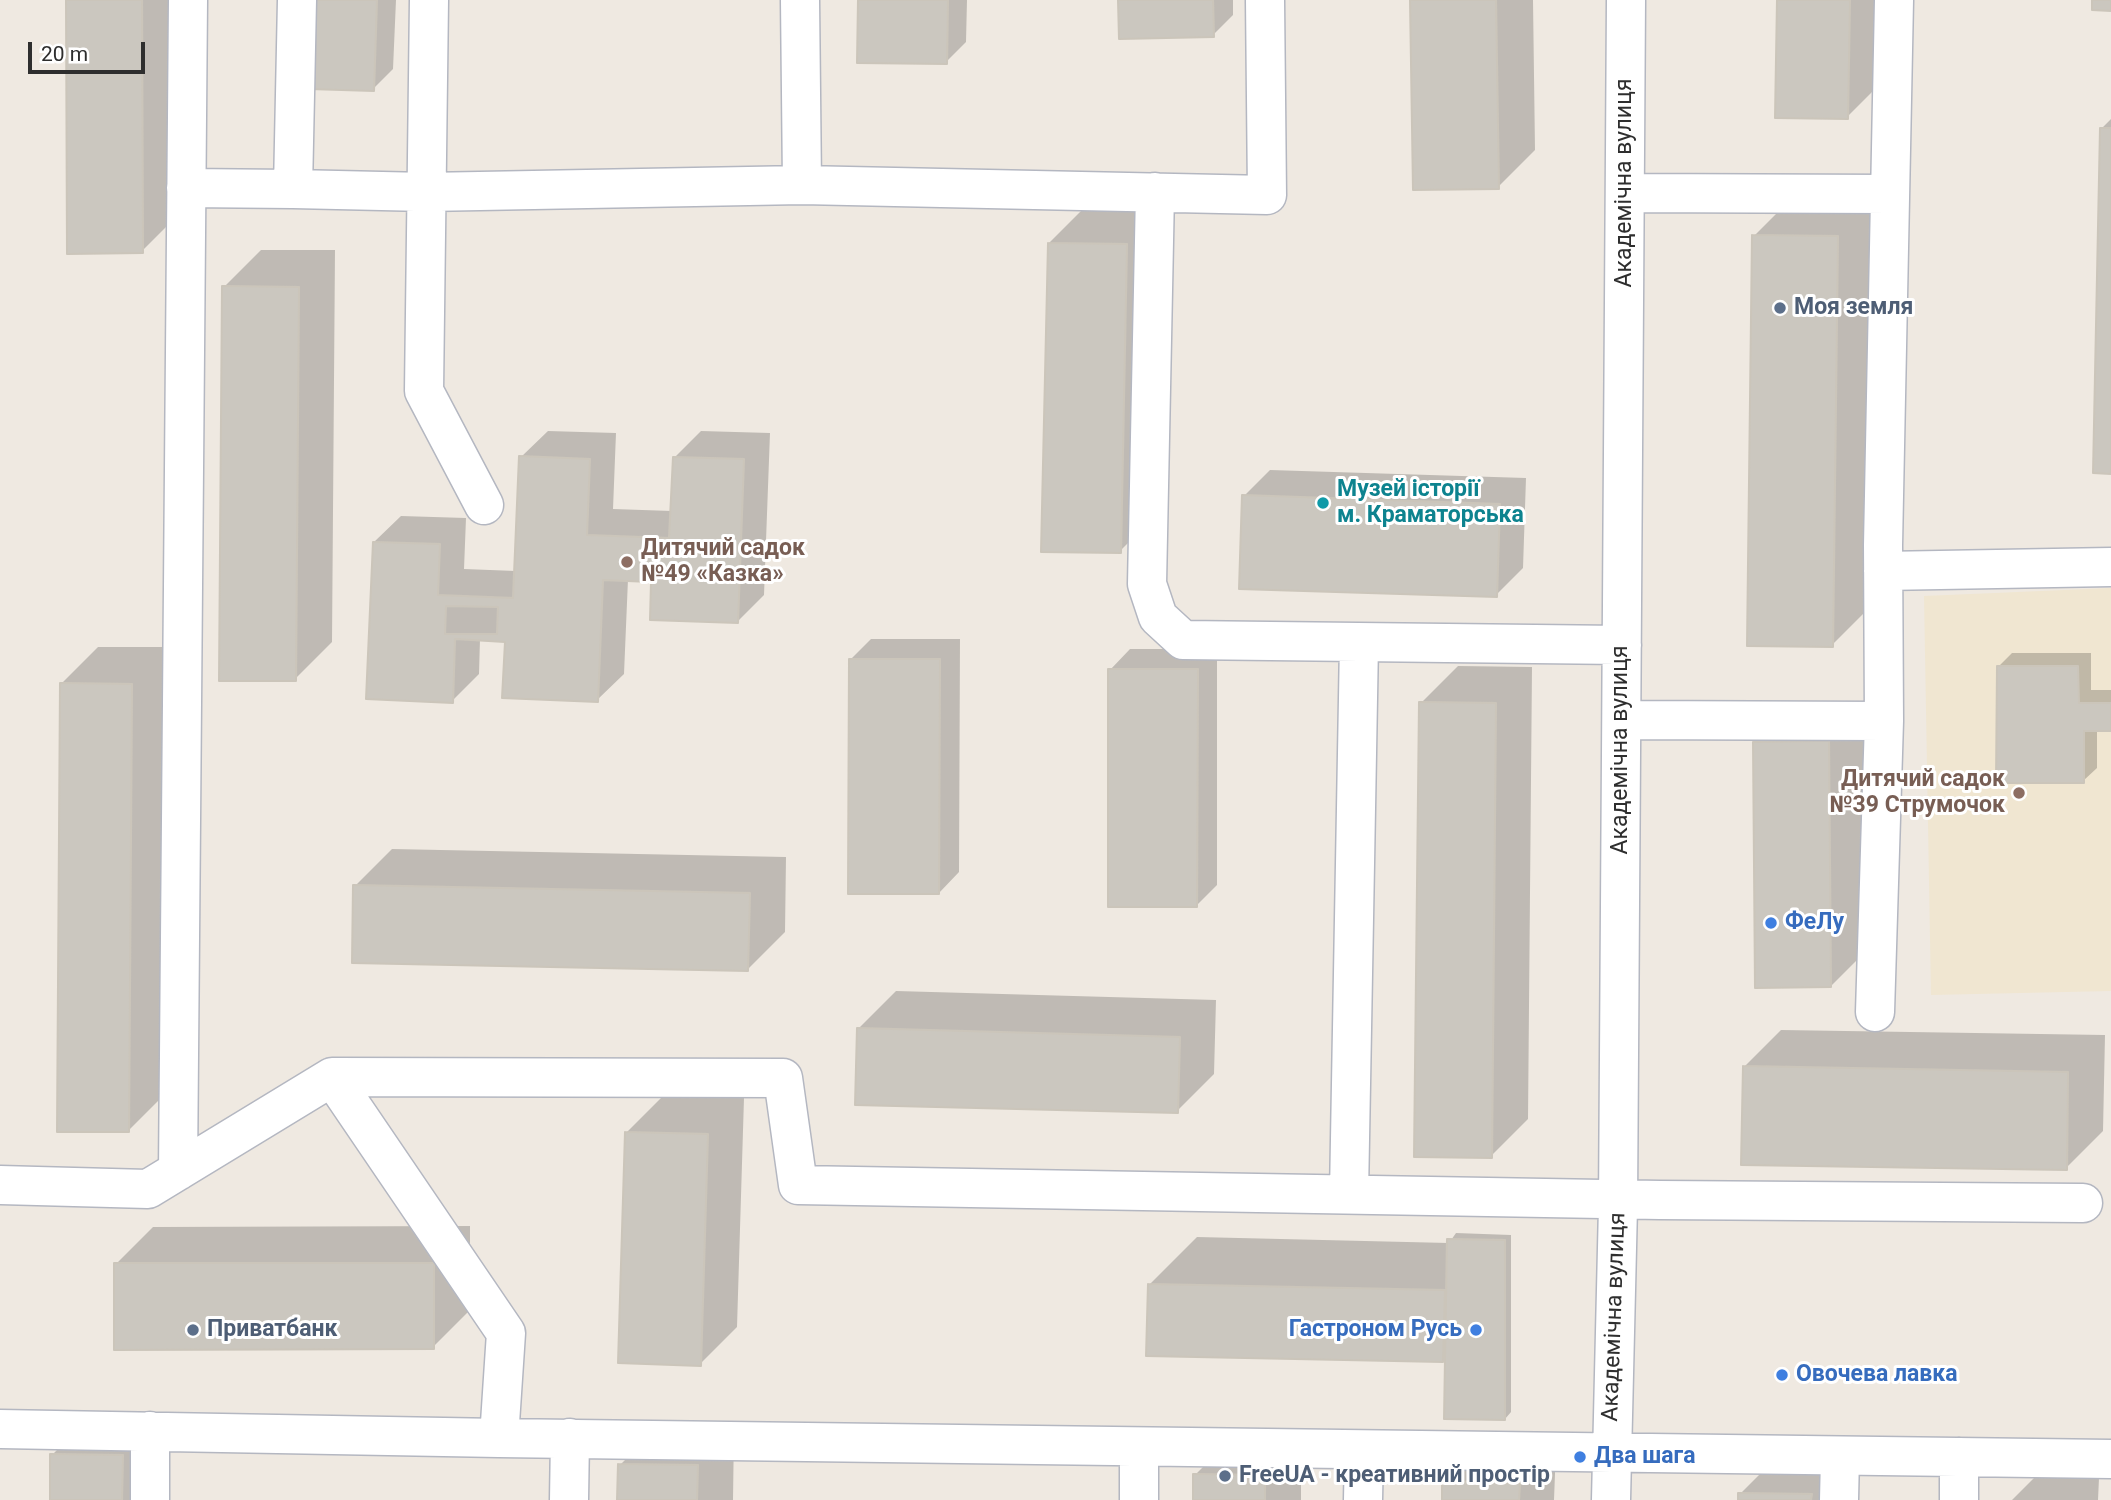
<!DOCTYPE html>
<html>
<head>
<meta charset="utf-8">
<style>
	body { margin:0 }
	#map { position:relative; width:2111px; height:1500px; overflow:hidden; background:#efe9e1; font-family:Roboto,sans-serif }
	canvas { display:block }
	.scale { position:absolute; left:28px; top:42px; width:117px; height:32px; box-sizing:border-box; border:4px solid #2e2e2e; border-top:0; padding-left:9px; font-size:21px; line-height:24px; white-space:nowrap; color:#2e2e2e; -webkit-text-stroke:5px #fff; paint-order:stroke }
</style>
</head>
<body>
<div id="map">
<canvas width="2111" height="1500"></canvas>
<div class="scale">20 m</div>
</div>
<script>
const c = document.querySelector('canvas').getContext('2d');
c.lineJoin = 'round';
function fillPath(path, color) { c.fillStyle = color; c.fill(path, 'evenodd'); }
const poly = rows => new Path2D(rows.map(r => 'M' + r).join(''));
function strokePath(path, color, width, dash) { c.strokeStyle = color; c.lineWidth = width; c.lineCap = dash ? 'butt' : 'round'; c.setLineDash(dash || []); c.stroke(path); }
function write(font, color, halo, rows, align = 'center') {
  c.font = font + ' Roboto,sans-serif'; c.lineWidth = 6; c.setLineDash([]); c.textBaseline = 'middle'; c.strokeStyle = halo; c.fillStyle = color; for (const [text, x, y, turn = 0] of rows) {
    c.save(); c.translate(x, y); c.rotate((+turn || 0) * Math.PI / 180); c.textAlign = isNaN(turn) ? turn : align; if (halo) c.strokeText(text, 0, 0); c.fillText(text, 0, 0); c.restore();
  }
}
fillPath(poly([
	[2111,588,2111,991,1931,995,1924,596]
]), '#f0e6d1');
fillPath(poly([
	[68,0,179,0,179,214,142,251],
	[314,0,396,0,393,69,373,89],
	[860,0,967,0,966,42,946,62],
	[1120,0,1233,0,1233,15,1213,35],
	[1412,0,1533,0,1535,150,1498,187],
	[1779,0,1876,0,1874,90,1847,117],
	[2111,119,2111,472,2102,128],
	[1791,199,1874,200,1869,608,1832,645,1754,236],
	[1086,206,1163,207,1157,514,1120,551,1049,243],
	[261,250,335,250,332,642,295,679,224,287],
	[548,431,616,433,613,509,672,511,675,457,701,431,770,433,764,595,737,622,653,581,628,579,624,674,597,700,507,640,480,639,479,674,452,701,374,542,401,516,466,518,464,569,516,571,521,457],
	[1270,470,1526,478,1523,568,1496,595,1244,496],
	[871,639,960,639,959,872,939,893,851,659],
	[98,647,168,647,166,1093,129,1130,61,684],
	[1130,649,1217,649,1217,885,1197,905,1110,670],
	[2012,653,2091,653,2091,690,2111,690,2111,729,2097,729,2097,768,2083,781,1998,667],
	[1458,666,1532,667,1528,1119,1491,1156,1421,703],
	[1865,705,1868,949,1831,986,1755,743,1791,706],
	[392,849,786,857,785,932,748,969,355,886],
	[896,991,1216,1000,1214,1074,1177,1111,859,1028],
	[1781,1030,2105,1035,2103,1131,2066,1168,1744,1067],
	[663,1096,744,1098,737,1327,700,1364,626,1133],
	[470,1226,470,1310,433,1347,116,1264,153,1227],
	[1456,1233,1511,1235,1511,1412,1505,1419,1447,1356,1442,1360,1150,1284,1197,1237,1449,1243],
	[89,1418,159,1419,158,1500,52,1500,52,1455],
	[657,1428,734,1429,733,1500,619,1500,620,1465],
	[1232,1438,1301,1439,1301,1500,1195,1500,1195,1475],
	[1481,1445,1556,1447,1554,1500,1443,1500,1444,1482],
	[1777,1457,1848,1458,1847,1500,1740,1500,1740,1494],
	[2035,1477,2099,1478,2098,1500,2012,1500]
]), '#0003');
const building = poly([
	[66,0,142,0,143,253,67,254,66,0],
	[312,0,377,0,374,91,309,89,312,0],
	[858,0,948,0,947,64,857,63,858,0],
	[1118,0,1213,0,1214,37,1119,39,1118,0],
	[1410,0,1496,0,1499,189,1413,190,1410,0],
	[1777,0,1850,0,1848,119,1775,118,1777,0],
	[2092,0,2111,0,2111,11,2092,10,2092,0],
	[2100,128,2111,128,2111,474,2093,473,2100,128],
	[1752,235,1838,236,1833,647,1747,646,1752,235],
	[1048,243,1127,244,1121,553,1041,552,1048,243],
	[222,286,299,287,296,681,219,681,222,286],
	[519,456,590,459,587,535,669,538,673,457,744,459,738,623,650,620,651,582,603,580,598,702,502,698,505,642,455,639,453,703,366,699,373,542,440,544,438,595,513,598,519,456],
	[1242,495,1500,504,1497,597,1239,589,1242,495],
	[446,606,498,607,497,634,445,634,446,606],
	[849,659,940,659,939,894,848,894,849,659],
	[1997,666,2078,666,2079,703,2111,703,2111,731,2084,731,2084,783,1996,783,1997,666],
	[1108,669,1198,669,1197,907,1108,907,1108,669],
	[60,683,132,684,129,1132,57,1132,60,683],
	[1419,702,1496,703,1492,1158,1414,1157,1419,702],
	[1829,741,1831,987,1755,988,1753,742,1829,741],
	[353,885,750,893,748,971,352,963,353,885],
	[857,1028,1180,1037,1178,1113,855,1105,857,1028],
	[1743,1066,2068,1072,2067,1170,1741,1165,1743,1066],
	[625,1132,708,1134,701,1366,618,1363,625,1132],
	[1447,1239,1505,1240,1505,1420,1444,1419,1447,1239],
	[114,1263,434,1263,434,1349,114,1350,114,1263],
	[1148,1284,1445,1290,1443,1362,1146,1356,1148,1284],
	[50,1454,123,1455,122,1500,50,1500,50,1454],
	[618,1464,698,1465,697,1500,617,1500,618,1464],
	[1193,1474,1265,1475,1265,1500,1193,1500,1193,1474],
	[1442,1481,1520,1483,1519,1500,1442,1500,1442,1481],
	[1738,1493,1812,1494,1811,1500,1738,1500,1738,1493]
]);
fillPath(building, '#cbc7bf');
strokePath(building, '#cbc5ba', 2);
const minor = poly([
	[429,0,424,391,484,505],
	[800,0,802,185],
	[186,188,293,189,297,0],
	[293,189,426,192,802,185,1267,195,1265,0],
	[1155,192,1147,584,1158,617,1183,640,1622,645],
	[1625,193,1890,194],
	[1883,571,2111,567],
	[1622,720,1884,721,1883,545,1894,0],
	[1875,1012,1884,721],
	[332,1077,506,1333,499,1438],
	[178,1171,188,0],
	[0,1185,148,1189,332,1077,783,1078,798,1185,1660,1200,2083,1203],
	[1349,1194,1359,643],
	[0,1429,499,1438,2111,1459],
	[1139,1447,1139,1500],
	[150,1500,150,1431],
	[569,1500,570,1438],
	[1363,1500,1364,1450],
	[1611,1500,1618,1206,1626,0],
	[1839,1500,1840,1457],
	[1959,1500,1959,1457]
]);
strokePath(minor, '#b4b7c1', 41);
strokePath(minor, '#fff', 38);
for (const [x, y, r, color] of [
	[1780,308,7,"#5c6f8a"],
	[1323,503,7,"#0f9aa8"],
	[627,562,7,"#8d6e63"],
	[2019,793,7,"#8d6e63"],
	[1771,923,7,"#3f7fe0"],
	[193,1330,7,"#5c6f8a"],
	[1476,1330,7,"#3f7fe0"],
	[1782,1375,7,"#3f7fe0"],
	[1580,1457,7,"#3f7fe0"],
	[1225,1476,7,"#5c6f8a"]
]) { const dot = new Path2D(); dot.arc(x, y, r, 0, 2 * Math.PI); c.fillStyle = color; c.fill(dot); strokePath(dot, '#fff', 2.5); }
write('23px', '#2e2e2e', '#fff', [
	["Академічна вулиця",1625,183,-90],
	["Академічна вулиця",1621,750,-90],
	["Академічна вулиця",1615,1317,-88]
]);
write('bold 23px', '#4e5e75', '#fff', [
	["Моя земля",1794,308],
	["Приватбанк",207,1330],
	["FreeUA - креативний простір",1239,1476]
], 'left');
write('bold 23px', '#0d838f', '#fff', [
	["Музей історії",1337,490],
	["м. Краматорська",1337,516]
], 'left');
write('bold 23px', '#785e54', '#fff', [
	["Дитячий садок",641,549],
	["№49 «Казка»",641,575],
	["Дитячий садок",2005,780,"right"],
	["№39 Струмочок",2005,806,"right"]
], 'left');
write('bold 23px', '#366cbe', '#fff', [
	["ФеЛу",1785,923],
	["Гастроном Русь",1462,1330,"right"],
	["Овочева лавка",1796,1375],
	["Два шага",1594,1457]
], 'left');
</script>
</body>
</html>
